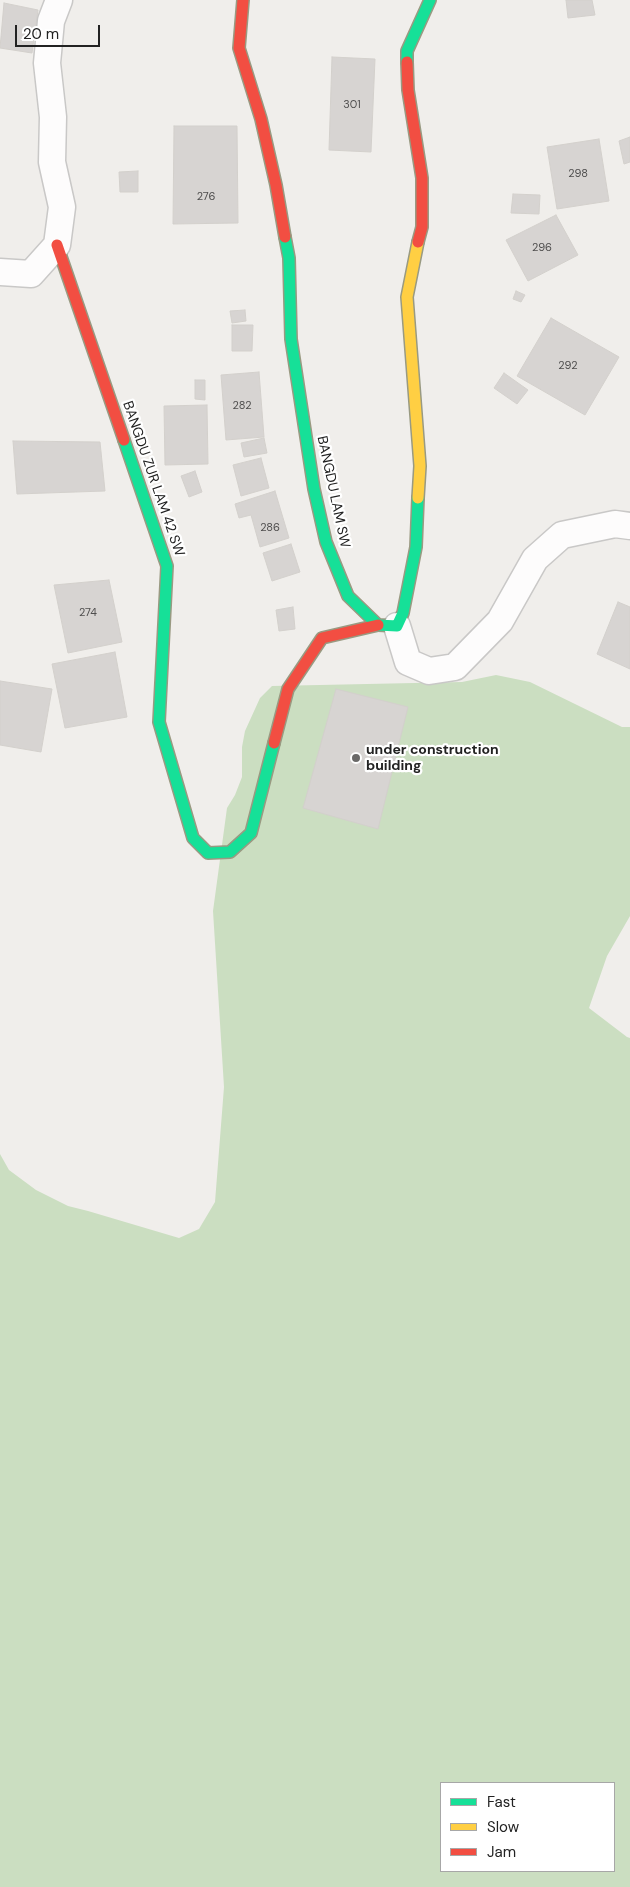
<!DOCTYPE html>
<html>
<head>
<meta charset="utf-8">
<style>
	body { margin:0 }
	#map { position:relative; width:630px; height:1887px; overflow:hidden; background:#f0eeeb; font-family:"DM Sans",sans-serif }
	canvas { display:block }
	.legend { position:absolute; left:440px; top:1782px; width:175px; height:90px; box-sizing:border-box; background:#fff; border:1px solid #a7a7a7; margin:0; padding:6px 9px; list-style:none; font-size:15px; color:#222 }
	.legend li { display:flex; align-items:center; gap:10px; height:25px }
	.legend b { width:25px; border:1px solid #a7a7a7 }
	.scale { position:absolute; left:15px; top:25px; width:85px; height:22px; box-sizing:border-box; border:2px solid #222; border-top:0; padding-left:6px; font-size:15px; line-height:18px; white-space:nowrap; color:#222; -webkit-text-stroke:4px #fff; paint-order:stroke }
</style>
</head>
<body>
<div id="map">
<canvas width="630" height="1887"></canvas>
<ul class="legend">
<li><b style="height:6px;background:#16e098"></b>Fast</li>
<li><b style="height:6px;background:#ffcf43"></b>Slow</li>
<li><b style="height:6px;background:#f24e42"></b>Jam</li>
</ul>
<div class="scale">20 m</div>
</div>
<script>
const c = document.querySelector('canvas').getContext('2d');
c.lineJoin = 'round';
function fillPath(path, color) { c.fillStyle = color; c.fill(path, 'evenodd'); }
const poly = rows => new Path2D(rows.map(r => 'M' + r).join(''));
function strokePath(path, color, width, dash) { c.strokeStyle = color; c.lineWidth = width; c.lineCap = dash ? 'butt' : 'round'; c.setLineDash(dash || []); c.stroke(path); }
function write(font, color, halo, rows, align = 'center') {
  c.font = font + ' "DM Sans",sans-serif'; c.lineWidth = 4.5; c.setLineDash([]); c.textBaseline = 'middle'; c.strokeStyle = halo; c.fillStyle = color; for (const [text, x, y, turn = 0] of rows) {
    c.save(); c.translate(x, y); c.rotate((+turn || 0) * Math.PI / 180); c.textAlign = isNaN(turn) ? turn : align; if (halo) c.strokeText(text, 0, 0); c.fillText(text, 0, 0); c.restore();
  }
}
fillPath(poly([
	[496,675,530,682,622,727,630,727,630,916,607,956,589,1008,627,1037,630,1038,630,1887,0,1887,0,1154,9,1170,36,1190,68,1206,88,1211,179,1238,199,1229,215,1202,224,1087,213,911,227,808,235,795,242,777,242,747,245,731,260,698,272,686,462,682],
	[441,1783,614,1783,614,1871,441,1871]
]), '#cbdec1');
const building = poly([
	[566,0,592,0,595,15,568,18,566,0],
	[4,3,38,10,32,53,0,48,4,3],
	[332,57,375,59,371,152,329,150,332,57],
	[174,126,237,126,238,223,173,224,174,126],
	[630,137,630,162,624,164,619,141,630,137],
	[599,139,609,201,557,209,547,147,599,139],
	[138,171,138,192,120,192,119,172,138,171],
	[513,194,540,195,539,214,511,213,513,194],
	[556,215,578,255,528,281,506,240,556,215],
	[516,291,525,295,521,302,513,299,516,291],
	[245,310,246,321,232,323,230,311,245,310],
	[551,318,619,357,585,415,517,376,551,318],
	[232,325,253,325,252,351,232,351,232,325],
	[259,372,264,437,226,440,221,375,259,372],
	[504,373,528,390,517,404,494,388,504,373],
	[195,380,205,380,205,400,195,399,195,380],
	[207,405,208,464,165,465,164,406,207,405],
	[264,438,267,453,244,457,241,443,264,438],
	[13,441,100,442,105,491,17,494,13,441],
	[261,458,269,488,241,496,233,465,261,458],
	[195,471,202,492,189,497,181,476,195,471],
	[275,491,289,538,260,547,251,515,239,518,235,504,275,491],
	[291,544,300,572,272,581,263,553,291,544],
	[109,580,122,642,68,653,54,585,109,580],
	[618,602,630,607,630,669,597,654,618,602],
	[293,607,295,629,279,631,276,610,293,607],
	[115,652,127,717,65,728,52,664,115,652],
	[0,681,52,689,41,752,0,745,0,681],
	[336,689,408,707,378,829,303,808,336,689]
]);
fillPath(building, '#d7d4d2');
strokePath(building, '#d3d0cc', 1);
const street = poly([
	[0,272,31,274,57,245,62,207,52,162,53,117,47,63,51,21,59,0],
	[397,626,408,662,429,671,455,667,500,621,535,559,562,535,615,524,630,526]
]);
const fast = poly([
	[407,62,407,51,430,0],
	[285,237,289,258,291,339,314,489,326,542,348,596,378,625,397,626,403,613,416,547,418,498],
	[124,440,167,566,159,722,193,838,208,853,230,852,251,833,274,743]
]);
const slow = poly([
	[418,242,407,297,420,466,418,498]
]);
const jam = poly([
	[243,0,239,48,261,119,276,185,285,237],
	[407,62,408,90,422,178,422,227,418,242],
	[57,245,124,440],
	[274,743,288,689,322,638,378,625]
]);
strokePath(street, '#c9c8c7', 29);
strokePath(fast, '#999a82', 14);
strokePath(slow, '#999a82', 14);
strokePath(jam, '#999a82', 14);
strokePath(street, '#fdfcfc', 26);
strokePath(fast, '#16e098', 11);
strokePath(slow, '#ffcf43', 11);
strokePath(jam, '#f24e42', 11);
for (const [x, y, r, color] of [
	[356,758,5,"#6a6968"]
]) { const dot = new Path2D(); dot.arc(x, y, r, 0, 2 * Math.PI); c.fillStyle = color; c.fill(dot); strokePath(dot, '#fff', 2); }
write('11px', '#4f4e4e', null, [
	["301",352,105],
	["298",578,174],
	["276",206,197],
	["296",542,248],
	["292",568,366],
	["282",242,406],
	["286",270,528],
	["274",88,613]
]);
write('14px', '#222', '#fff', [
	["BANGDU ZUR LAM 42 SW",153,479,71],
	["BANGDU LAM SW",333,492,78]
]);
write('bold 14px', '#222', '#fff', [
	["under construction",366,750],
	["building",366,766]
], 'left');
</script>
</body>
</html>
